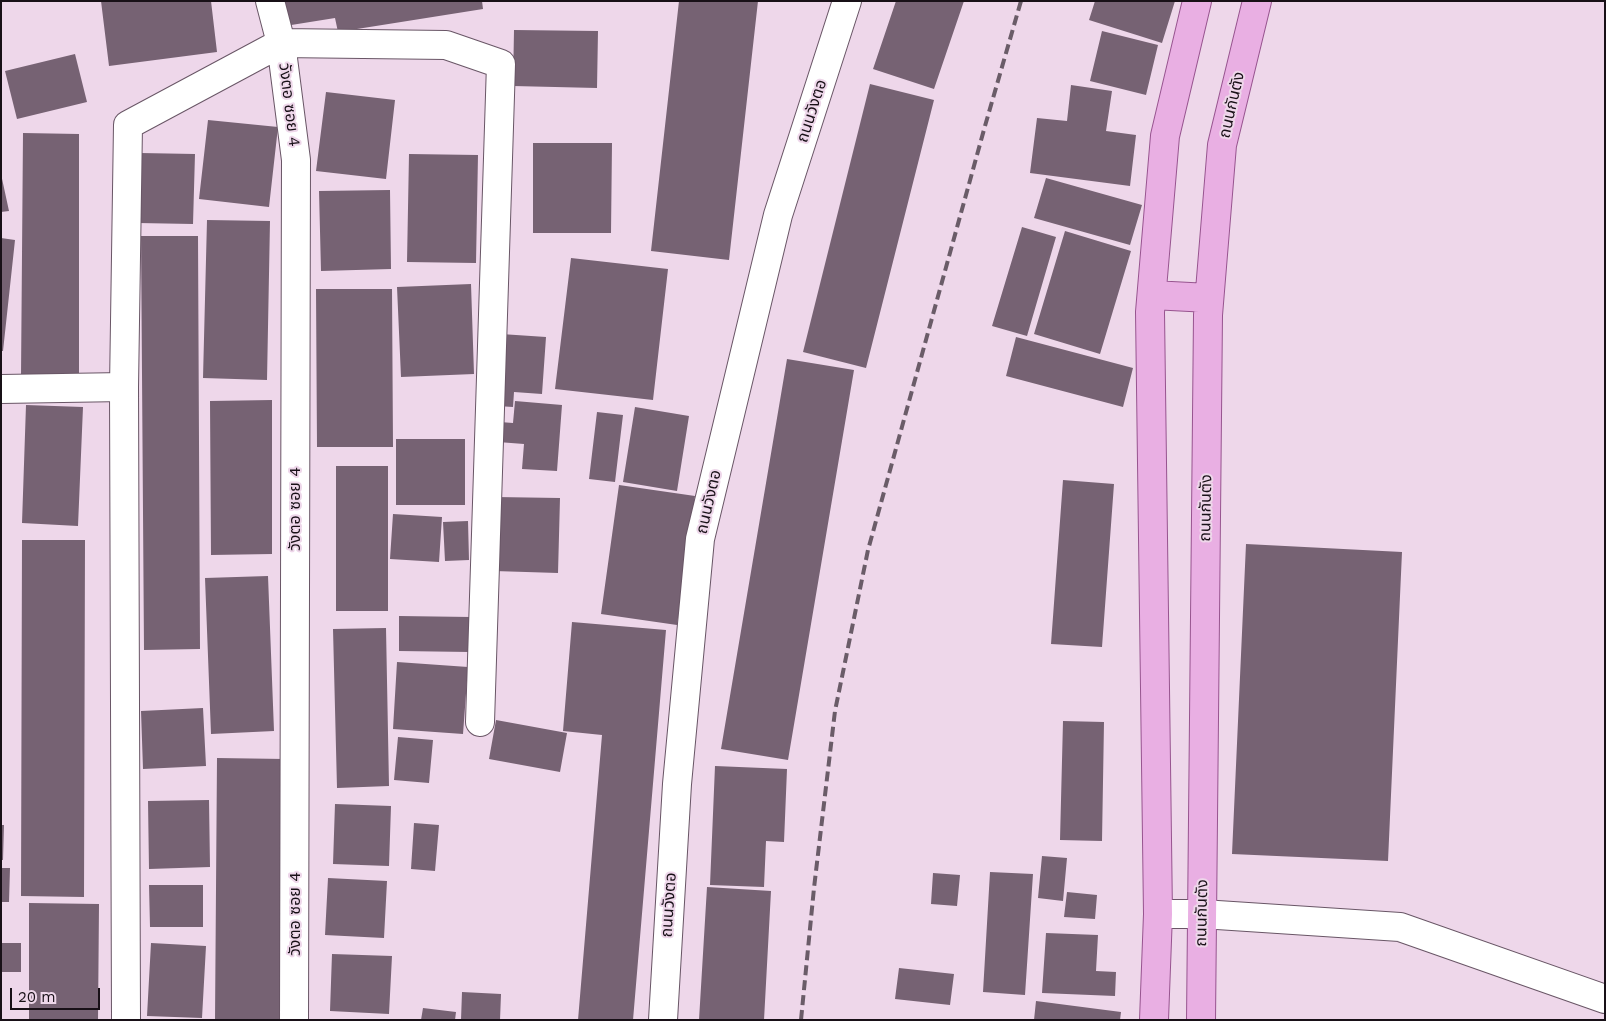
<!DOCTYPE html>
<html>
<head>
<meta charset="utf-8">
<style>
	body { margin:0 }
	#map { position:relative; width:1606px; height:1021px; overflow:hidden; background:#eed7ea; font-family:"Work Sans",sans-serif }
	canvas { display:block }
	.frame { position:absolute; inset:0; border:2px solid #181017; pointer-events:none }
	.scale { position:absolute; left:10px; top:988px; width:90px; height:22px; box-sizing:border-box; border:2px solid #181017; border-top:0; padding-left:6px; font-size:15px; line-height:18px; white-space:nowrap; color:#181017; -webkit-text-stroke:4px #eed7ea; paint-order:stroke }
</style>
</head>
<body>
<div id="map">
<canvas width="1606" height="1021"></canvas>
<div class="frame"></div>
<div class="scale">20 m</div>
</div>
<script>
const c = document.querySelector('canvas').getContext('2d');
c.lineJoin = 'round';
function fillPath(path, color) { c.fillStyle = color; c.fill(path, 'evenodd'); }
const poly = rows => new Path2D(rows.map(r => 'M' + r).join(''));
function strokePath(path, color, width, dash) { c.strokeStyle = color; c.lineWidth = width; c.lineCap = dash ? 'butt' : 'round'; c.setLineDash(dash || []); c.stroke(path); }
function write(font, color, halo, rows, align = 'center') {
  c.font = font + ' "Work Sans","Noto Sans Thai",sans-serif'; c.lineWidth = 4; c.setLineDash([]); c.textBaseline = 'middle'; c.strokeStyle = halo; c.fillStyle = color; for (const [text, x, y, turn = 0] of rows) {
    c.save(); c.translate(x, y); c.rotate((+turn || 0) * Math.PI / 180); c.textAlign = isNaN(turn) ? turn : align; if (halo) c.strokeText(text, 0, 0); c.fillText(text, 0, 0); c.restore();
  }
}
fillPath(poly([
	[101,1,211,1,217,52,109,66],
	[281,1,482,1,483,9,338,32,335,18,285,26],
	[679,1,758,1,729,260,651,251],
	[896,1,964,1,934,89,873,69],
	[1095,1,1175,1,1162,43,1089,20],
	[514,30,598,31,597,88,513,86],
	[1102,31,1158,45,1146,95,1090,81],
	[75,54,87,102,17,119,5,71],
	[870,84,934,100,866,368,803,352],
	[1071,85,1112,91,1106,131,1136,135,1130,186,1030,173,1037,118,1067,121],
	[326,92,395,100,386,179,316,171],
	[208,120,278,127,269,207,199,199],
	[23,133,79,134,79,377,21,376],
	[533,143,612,143,611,233,533,233],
	[140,153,195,154,193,224,138,223],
	[409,154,478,155,476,263,407,262],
	[1,174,9,211,1,212],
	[1046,178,1142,205,1130,245,1034,218],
	[390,190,391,269,321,271,319,191],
	[207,220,270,221,267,380,203,378],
	[1022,227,1056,237,1027,336,992,326],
	[1065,231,1131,251,1100,354,1034,334],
	[141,236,198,236,200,649,144,650],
	[1,238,15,240,3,351,1,351],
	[571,258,668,269,653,400,555,389],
	[471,284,474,374,401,377,397,287],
	[316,289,392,289,393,447,317,447],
	[501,334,546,337,542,394,514,392,513,407,497,406],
	[1016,337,1133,368,1123,407,1006,376],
	[787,359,854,370,788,760,721,749],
	[272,400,272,554,211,555,210,401],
	[515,401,562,405,557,471,522,469,524,444,498,442,500,422,513,423],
	[26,405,83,407,78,526,22,523],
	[635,407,689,416,677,491,623,482],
	[597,412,623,415,615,482,589,479],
	[396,439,465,439,465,505,396,505],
	[336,466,388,466,388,611,336,611],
	[1063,480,1114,484,1102,647,1051,644],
	[619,485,695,496,677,625,601,614],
	[496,497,560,498,558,573,494,571],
	[393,514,442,517,439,562,390,559],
	[468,521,469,560,445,561,443,522],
	[22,540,85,540,84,897,21,896],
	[1246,544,1402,552,1388,861,1232,854],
	[268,576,274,731,211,734,205,578],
	[399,616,471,617,470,652,399,651],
	[572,622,666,630,633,1020,578,1020,602,735,563,731],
	[386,628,389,786,337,788,333,629],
	[397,662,468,667,463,734,393,729],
	[203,708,206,766,143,769,141,711],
	[496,720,567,733,560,772,489,759],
	[1063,721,1104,722,1102,841,1060,840],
	[398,737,433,740,429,783,394,780],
	[217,758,285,759,283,1020,215,1020],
	[715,766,787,769,784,842,766,841,764,887,710,885],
	[209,800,210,867,149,869,148,801],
	[335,804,391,806,389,866,333,864],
	[414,823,439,825,435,871,411,869],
	[1,825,4,825,3,860,1,860],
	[1042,856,1067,858,1063,901,1038,898],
	[1,868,10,868,9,902,1,902],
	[990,872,1033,874,1025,995,983,992],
	[933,873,960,875,957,906,931,904],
	[328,878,387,881,384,938,325,935],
	[149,885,203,885,203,927,150,927],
	[707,887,771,891,764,1020,699,1020],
	[1067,892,1097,895,1095,919,1064,917],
	[29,903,99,904,98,1020,29,1020],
	[1046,933,1098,935,1096,971,1116,972,1115,996,1042,993],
	[1,943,21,943,21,972,1,972],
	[151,943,206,946,202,1018,147,1016],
	[332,954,392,956,389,1014,330,1011],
	[899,968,954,974,950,1005,895,999],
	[462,992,501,994,500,1020,461,1020],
	[1036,1001,1121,1012,1120,1020,1034,1020],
	[423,1008,456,1012,455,1020,421,1020]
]), '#766273');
const minor = poly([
	[270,1,281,43,296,160,294,1020],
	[1,389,124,387],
	[1158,914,1202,914,1400,927,1605,999],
	[126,1020,124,387,128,125,281,43,446,45,501,64,480,722],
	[663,1020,677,784,700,539,778,215,847,1]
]);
const primary = poly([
	[1152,295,1209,298],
	[1154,1020,1158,914,1150,312,1165,136,1197,1],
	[1201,1020,1208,315,1222,145,1257,1]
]);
strokePath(minor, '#695666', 30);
strokePath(primary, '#97548f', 30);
strokePath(minor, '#fff', 28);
strokePath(primary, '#e9afe3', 28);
strokePath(poly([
	[801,1020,814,888,835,711,868,550,985,126,1021,1]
]), '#6a5c68', 4, [10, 5]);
write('16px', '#181017', '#eed7ea', [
	["วังตอ ซอย 4",289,105,83],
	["ถนนกันตัง",1232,105,-77],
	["ถนนวังตอ",812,111,-72],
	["ถนนวังตอ",709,502,-77],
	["ถนนกันตัง",1206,508,-89],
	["วังตอ ซอย 4",295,509,-90],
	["ถนนวังตอ",669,905,-86],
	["ถนนกันตัง",1202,913,-89],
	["วังตอ ซอย 4",295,914,-90]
]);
</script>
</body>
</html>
